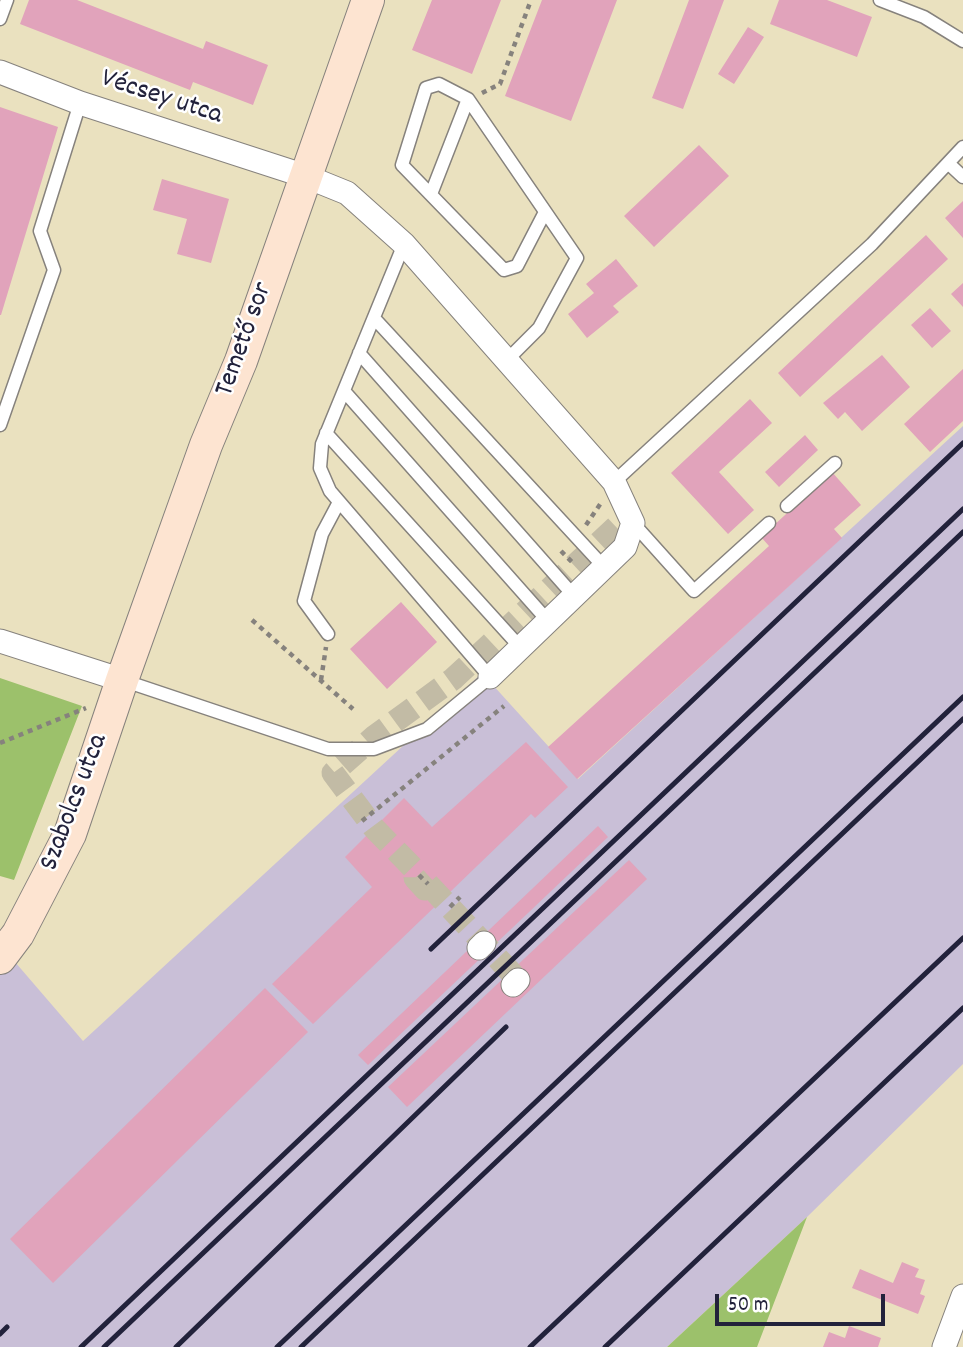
<!DOCTYPE html>
<html>
<head>
<meta charset="utf-8">
<style>
	body { margin:0 }
	#map { position:relative; width:963px; height:1347px; overflow:hidden; background:#eae1bf; font-family:Dekko,sans-serif }
	canvas { display:block }
	.scale { position:absolute; left:715px; top:1294px; width:170px; height:32px; box-sizing:border-box; border:4px solid #22223b; border-top:0; padding-left:9px; font-size:21px; line-height:24px; white-space:nowrap; color:#22223b; -webkit-text-stroke:5px #fff; paint-order:stroke }
</style>
</head>
<body>
<div id="map">
<canvas width="963" height="1347"></canvas>
<div class="scale">50 m</div>
</div>
<script>
const c = document.querySelector('canvas').getContext('2d');
c.lineJoin = 'round';
function fillPath(path, color) { c.fillStyle = color; c.fill(path, 'evenodd'); }
const poly = rows => new Path2D(rows.map(r => 'M' + r).join(''));
function strokePath(path, color, width, dash) { c.strokeStyle = color; c.lineWidth = width; c.lineCap = dash ? 'butt' : 'round'; c.setLineDash(dash || []); c.stroke(path); }
function write(font, color, halo, rows, align = 'center') {
  c.font = font + ' Dekko,sans-serif'; c.lineWidth = 5; c.setLineDash([]); c.textBaseline = 'middle'; c.strokeStyle = halo; c.fillStyle = color; for (const [text, x, y, turn = 0] of rows) {
    c.save(); c.translate(x, y); c.rotate((+turn || 0) * Math.PI / 180); c.textAlign = isNaN(turn) ? turn : align; if (halo) c.strokeText(text, 0, 0); c.fillText(text, 0, 0); c.restore();
  }
}
fillPath(poly([
	[963,426,963,1064,807,1217,667,1347,0,1347,0,972,9,955,83,1041,482,673,578,779]
]), '#c9bfd7');
fillPath(poly([
	[0,678,82,706,14,880,0,876],
	[807,1217,757,1347,667,1347]
]), '#9cc16b');
fillPath(poly([
	[29,0,77,0,203,49,206,41,268,65,253,105,193,82,190,90,20,24],
	[432,0,501,0,472,74,412,50],
	[542,0,617,0,571,121,505,96],
	[689,0,724,0,683,109,652,98],
	[779,0,827,0,872,17,857,57,770,24],
	[748,27,764,37,734,84,718,74],
	[0,107,58,127,1,315,0,315],
	[699,145,729,176,654,247,624,216],
	[162,179,229,199,211,263,177,254,187,219,153,210],
	[963,201,963,238,945,218],
	[926,235,948,259,800,397,778,373],
	[616,259,638,286,613,306,619,312,587,338,568,314,594,293,586,284],
	[963,283,963,307,951,294],
	[930,308,951,331,932,348,911,325],
	[882,355,910,387,862,431,845,412,838,419,823,403],
	[963,369,963,421,930,452,904,424],
	[750,399,772,423,719,472,754,510,728,534,671,473],
	[805,435,818,450,779,487,765,472],
	[832,472,861,505,834,529,842,538,577,779,548,747,769,546,761,537],
	[401,602,437,642,387,689,350,649],
	[526,742,568,787,535,818,531,814,313,1024,272,984,372,887,345,857,404,798,432,827],
	[598,826,608,837,368,1065,358,1055],
	[629,860,647,879,407,1107,388,1087],
	[265,988,308,1032,53,1283,10,1239],
	[902,1262,919,1269,915,1277,925,1280,920,1294,925,1296,918,1314,852,1288,860,1269,893,1283],
	[849,1326,881,1338,878,1347,823,1347,829,1332,845,1338]
]), '#e1a3bb');
strokePath(poly([
	[428,884,518,980],
	[432,887,425,889,415,878,415,870,374,828,333,773,375,736,453,679,633,511]
]), '#c2bba5', 23, [23, 11]);
const lane = poly([
	[880,0,924,17,963,41],
	[0,19,7,0],
	[948,163,963,177],
	[431,194,468,99],
	[374,318,604,567],
	[359,353,574,596],
	[507,360,539,328,577,258,468,99,439,84,426,88,402,165,504,270,517,266,545,212],
	[344,391,548,621],
	[0,425,54,270,40,231,80,103],
	[326,433,520,647],
	[614,482,872,244,963,147],
	[787,506,835,463],
	[633,523,694,591,769,523],
	[328,634,304,601,322,534,339,502],
	[122,680,328,749,374,749,427,729,490,677,330,491,320,468,322,444,404,244]
]);
const street = poly([
	[0,72,80,103,305,176,347,193,404,244,614,482,633,523,625,547,490,677],
	[0,641,122,680],
	[479,948,484,943],
	[513,985,518,980],
	[944,1347,963,1296]
]);
const secondary = poly([
	[0,958,18,934,70,834,122,680,206,445,241,361,368,0]
]);
strokePath(lane, '#86827d', 15);
strokePath(street, '#86827d', 25);
strokePath(secondary, '#86827d', 34);
strokePath(poly([
	[482,93,500,84,531,0],
	[586,525,601,503],
	[561,551,575,565],
	[252,620,353,709],
	[321,680,326,647],
	[0,743,86,708],
	[362,821,504,706],
	[419,875,428,884],
	[450,907,460,897]
]), '#86827d', 4.5, [5, 5]);
strokePath(lane, '#fff', 12);
strokePath(street, '#fff', 23);
strokePath(secondary, '#fde4d1', 32);
strokePath(poly([
	[431,949,963,443],
	[0,1334,7,1327],
	[81,1347,963,509],
	[104,1347,963,532],
	[176,1347,506,1027],
	[277,1347,963,697],
	[301,1347,963,719],
	[530,1347,963,938],
	[605,1347,963,1008]
]), '#22223b', 5);
write('28px', '#22223b', '#fff', [
	["Vécsey utca",161,99,18],
	["Temető sor",246,340,-70],
	["Szabolcs utca",76,803,-69]
]);
</script>
</body>
</html>
